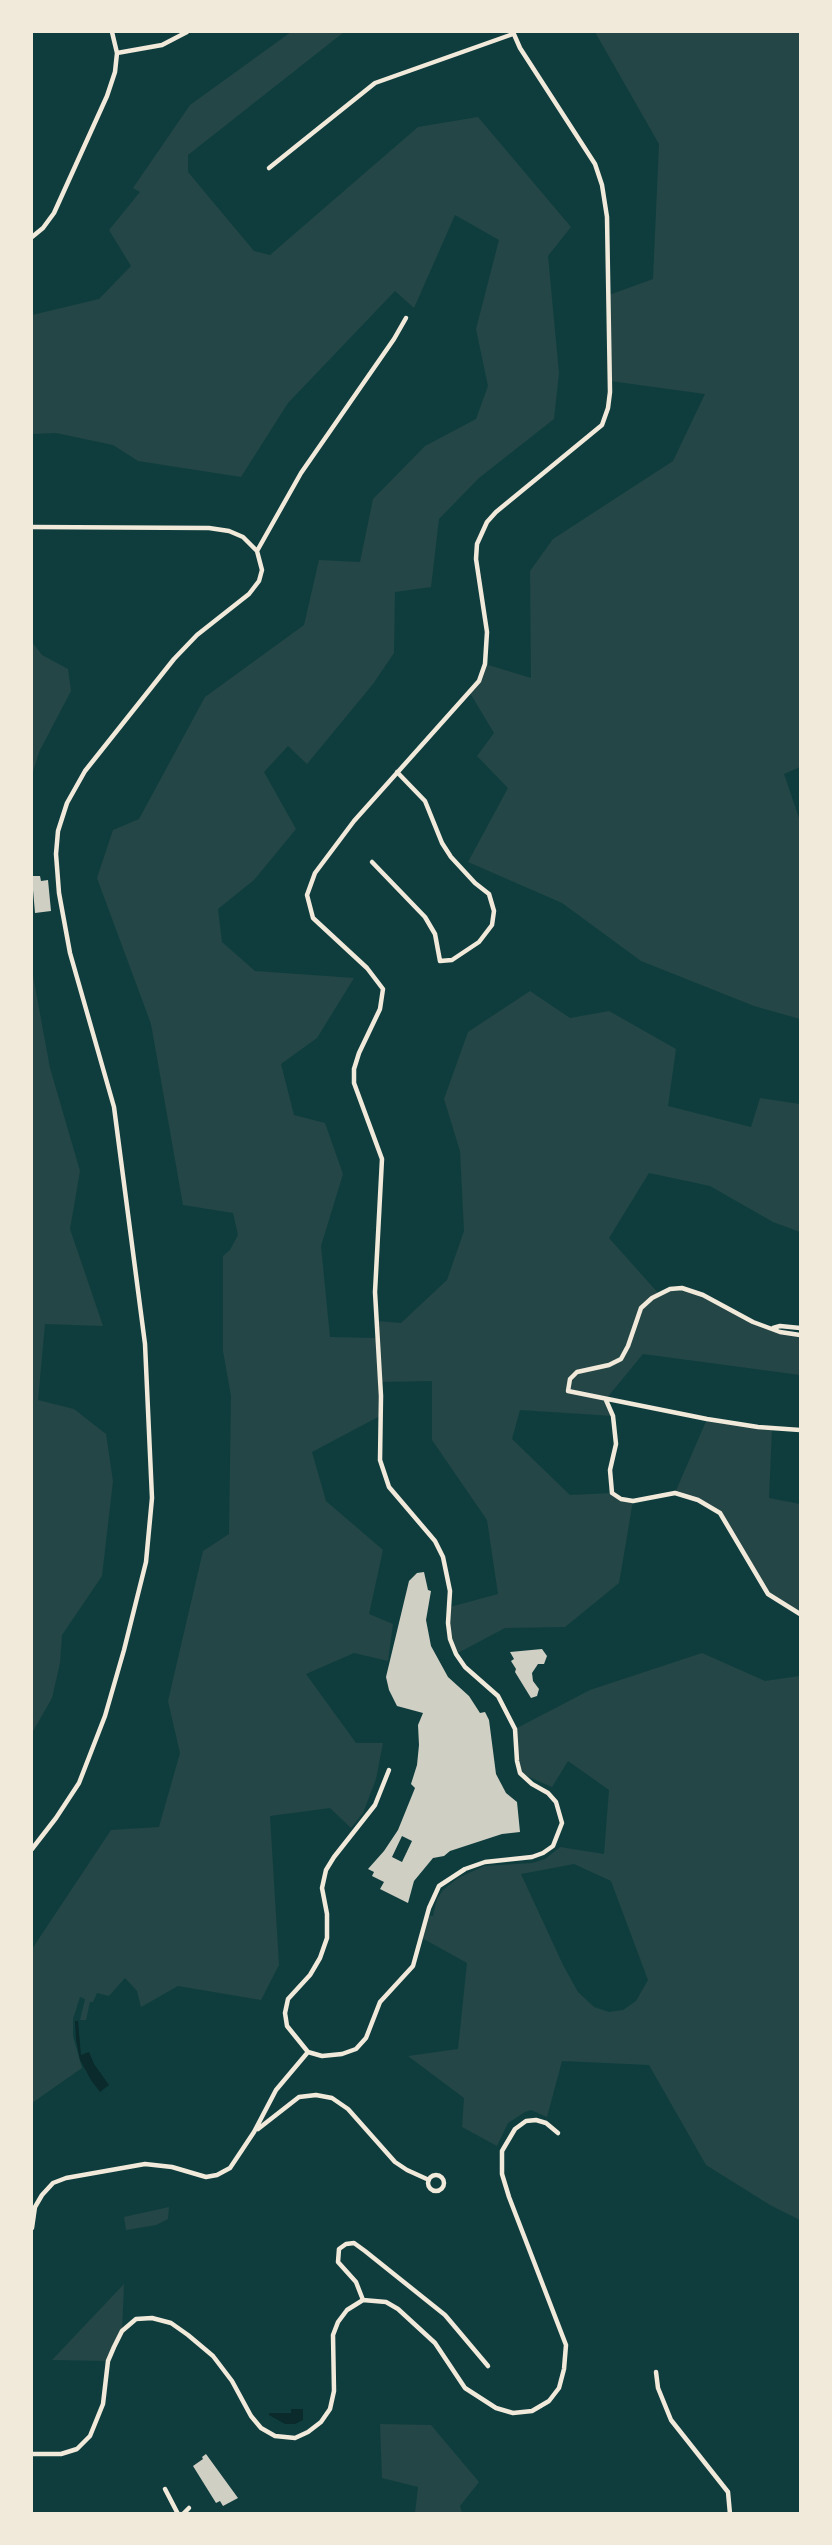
<!DOCTYPE html>
<html>
<head>
<meta charset="utf-8">
<style>
	body { margin:0 }
	#map { position:relative; width:832px; height:2545px; overflow:hidden; background:#0f3d3e; font-family:Arial,sans-serif }
	canvas { display:block }
	.frame { position:absolute; inset:0; border:33px solid #f1e9da; pointer-events:none }
</style>
</head>
<body>
<div id="map">
<canvas width="832" height="2545"></canvas>
<div class="frame"></div>
</div>
<script>
const c = document.querySelector('canvas').getContext('2d');
c.lineJoin = 'round';
function fillPath(path, color) { c.fillStyle = color; c.fill(path, 'evenodd'); }
const poly = rows => new Path2D(rows.map(r => 'M' + r).join(''));
function strokePath(path, color, width, dash) { c.strokeStyle = color; c.lineWidth = width; c.lineCap = dash ? 'butt' : 'round'; c.setLineDash(dash || []); c.stroke(path); }
fillPath(poly([
	[291,32,344,32,188,155,188,172,254,251,270,255,418,127,478,117,571,227,548,256,559,373,554,419,479,478,439,519,431,587,395,592,394,653,373,684,307,764,288,746,264,772,296,829,254,880,218,909,222,942,255,971,354,978,317,1038,281,1064,294,1115,325,1123,343,1174,321,1246,330,1337,378,1338,377,1321,401,1323,447,1280,464,1231,460,1151,444,1099,468,1032,530,991,570,1018,609,1011,676,1049,668,1106,751,1127,760,1098,800,1104,800,1232,773,1222,710,1186,649,1173,609,1238,659,1294,670,1289,682,1288,703,1295,753,1322,800,1338,800,1375,643,1354,606,1399,613,1416,520,1410,512,1439,570,1495,612,1493,633,1501,619,1583,565,1627,505,1628,456,1654,450,1639,450,1607,498,1594,487,1520,432,1440,432,1381,380,1382,380,1416,312,1452,326,1501,383,1550,369,1614,393,1624,388,1661,354,1653,306,1674,356,1743,383,1743,376,1779,363,1813,351,1828,330,1808,270,1816,279,1965,261,2000,178,1986,141,2007,137,1991,125,1978,109,1996,97,1993,93,2002,90,2002,86,2020,80,2020,85,1999,80,1997,73,2019,73,2036,82,2068,32,2103,32,1949,111,1830,159,1827,180,1753,168,1701,203,1551,229,1534,231,1396,223,1351,223,1256,230,1250,238,1235,233,1213,183,1205,151,1024,97,878,113,830,139,819,205,697,304,625,319,560,360,562,373,499,425,446,476,419,488,386,476,329,499,240,455,215,414,308,395,291,288,403,241,477,138,461,113,445,56,433,32,434,32,315,99,299,131,266,109,230,140,192,133,188,190,105],
	[595,32,800,32,800,767,784,774,800,821,800,1019,754,1006,641,961,562,903,468,862,508,788,477,756,494,733,470,693,479,681,485,664,531,678,530,571,553,539,673,461,705,394,610,381,609,295,653,279,659,144],
	[32,642,42,655,68,669,71,691,39,752,32,775],
	[32,970,50,1068,80,1171,70,1229,103,1326,45,1324,38,1400,74,1409,106,1434,113,1481,102,1576,62,1635,60,1663,52,1698,32,1733],
	[707,1419,772,1428,769,1498,800,1504,800,1614,768,1594,720,1513,698,1500,675,1493],
	[702,1653,765,1681,800,1676,800,2220,770,2205,706,2165,649,2065,562,2061,547,2117,531,2110,525,2112,508,2123,497,2146,462,2127,464,2098,408,2056,458,2049,467,1963,422,1938,427,1916,433,1916,437,1899,443,1890,458,1878,484,1866,532,1863,545,1859,560,1847,604,1854,609,1790,568,1761,552,1787,520,1773,515,1729,590,1690],
	[574,1864,611,1881,648,1980,636,2001,623,2010,609,2012,594,2007,578,1992,563,1965,521,1874],
	[169,2207,168,2219,156,2225,126,2230,124,2217],
	[124,2284,122,2331,108,2361,52,2360],
	[380,2424,431,2425,479,2482,460,2506,462,2513,415,2513,418,2487,382,2478]
]), '#244646');
fillPath(poly([
	[75,2021,78,2021,81,2055,89,2052,94,2064,109,2085,100,2092,91,2080,80,2060,76,2040],
	[291,2409,303,2409,303,2420,295,2424,285,2424,269,2415,269,2413,291,2413]
]), '#0a2a2b');
fillPath(poly([
	[33,876,40,876,41,881,48,880,51,911,35,913,33,890,32,890],
	[424,1572,428,1590,431,1591,426,1620,431,1646,448,1677,469,1696,480,1713,485,1712,489,1720,496,1774,506,1793,517,1802,520,1832,502,1834,450,1851,444,1856,433,1858,414,1881,408,1903,380,1889,384,1882,372,1876,374,1872,368,1869,384,1851,398,1830,415,1788,411,1784,417,1765,419,1745,418,1725,423,1713,397,1706,389,1690,386,1677,409,1581,417,1573],
	[402,1836,412,1841,402,1862,392,1857],
	[542,1649,547,1656,544,1664,538,1664,532,1673,533,1681,539,1689,537,1696,531,1698,515,1672,516,1669,511,1661,514,1659,510,1652],
	[206,2454,238,2498,223,2506,220,2501,216,2503,193,2466,203,2459,202,2457]
]), '#cfcfc3');
strokePath(poly([
	[117,53,162,45,187,32],
	[269,168,375,83,513,34],
	[32,237,43,228,54,213,107,96,115,72,117,53,112,32],
	[32,527,209,528,229,531,243,537,257,551],
	[372,862,425,917,435,934,440,961,452,960,479,942,492,925,494,911,489,894,475,883,451,857,442,843,425,801,397,772],
	[773,1328,780,1326,800,1328],
	[800,1335,780,1332,753,1322,703,1295,682,1288,670,1289,652,1298,641,1308,628,1346,621,1359,609,1365,577,1372,570,1379,568,1391,707,1419,758,1427,800,1430],
	[606,1400,613,1416,616,1444,610,1470,612,1493,621,1499,633,1501,675,1493,698,1500,720,1513,768,1594,800,1614],
	[32,1849,56,1818,79,1783,105,1716,124,1650,146,1562,152,1498,145,1344,114,1107,70,953,59,893,56,854,58,831,67,803,85,771,174,659,197,635,249,594,259,581,262,570,257,551,301,473,394,339,406,318],
	[308,2052,287,2026,285,2013,288,1999,310,1975,320,1958,327,1938,327,1914,322,1888,326,1870,334,1857,375,1805,389,1770],
	[258,2129,299,2097,316,2095,332,2098,348,2109,395,2162,407,2170,429,2180],
	'428 2183a8 8 0 1 1 16 0a8 8 0 1 1-16 0Z',
	[32,2228,35,2207,42,2195,53,2183,66,2178,145,2164,172,2167,206,2177,217,2175,230,2168,254,2132,276,2090,308,2052,322,2056,342,2054,356,2049,366,2038,380,2002,413,1966,429,1908,439,1886,465,1869,485,1862,532,1857,543,1853,553,1846,562,1823,556,1802,548,1793,532,1784,520,1773,517,1761,515,1729,498,1696,465,1667,456,1654,450,1639,448,1623,450,1591,443,1557,435,1541,389,1487,380,1460,381,1396,375,1292,382,1159,354,1083,354,1069,359,1053,380,1009,383,989,367,968,313,918,307,895,315,873,354,821,479,681,485,664,487,632,476,559,477,544,487,522,496,512,602,425,608,408,610,392,607,217,602,185,595,164,520,48,513,32],
	[363,2300,356,2282,338,2262,339,2249,346,2244,354,2243,365,2251,445,2315,488,2366],
	[656,2372,658,2388,671,2420,728,2492,730,2514],
	[32,2454,61,2454,77,2449,90,2436,103,2404,108,2361,114,2347,122,2331,136,2319,152,2318,171,2323,188,2335,213,2356,232,2381,251,2416,261,2428,275,2436,295,2438,308,2432,321,2422,330,2409,334,2391,333,2335,338,2322,347,2310,363,2300,386,2302,398,2309,435,2343,465,2388,496,2408,513,2413,532,2411,549,2401,559,2388,564,2369,566,2345,509,2197,502,2174,502,2151,515,2129,526,2121,536,2120,546,2123,558,2133],
	[165,2489,178,2514],
	[183,2514,189,2508]
]), '#f1e9da', 4.5);
</script>
</body>
</html>
